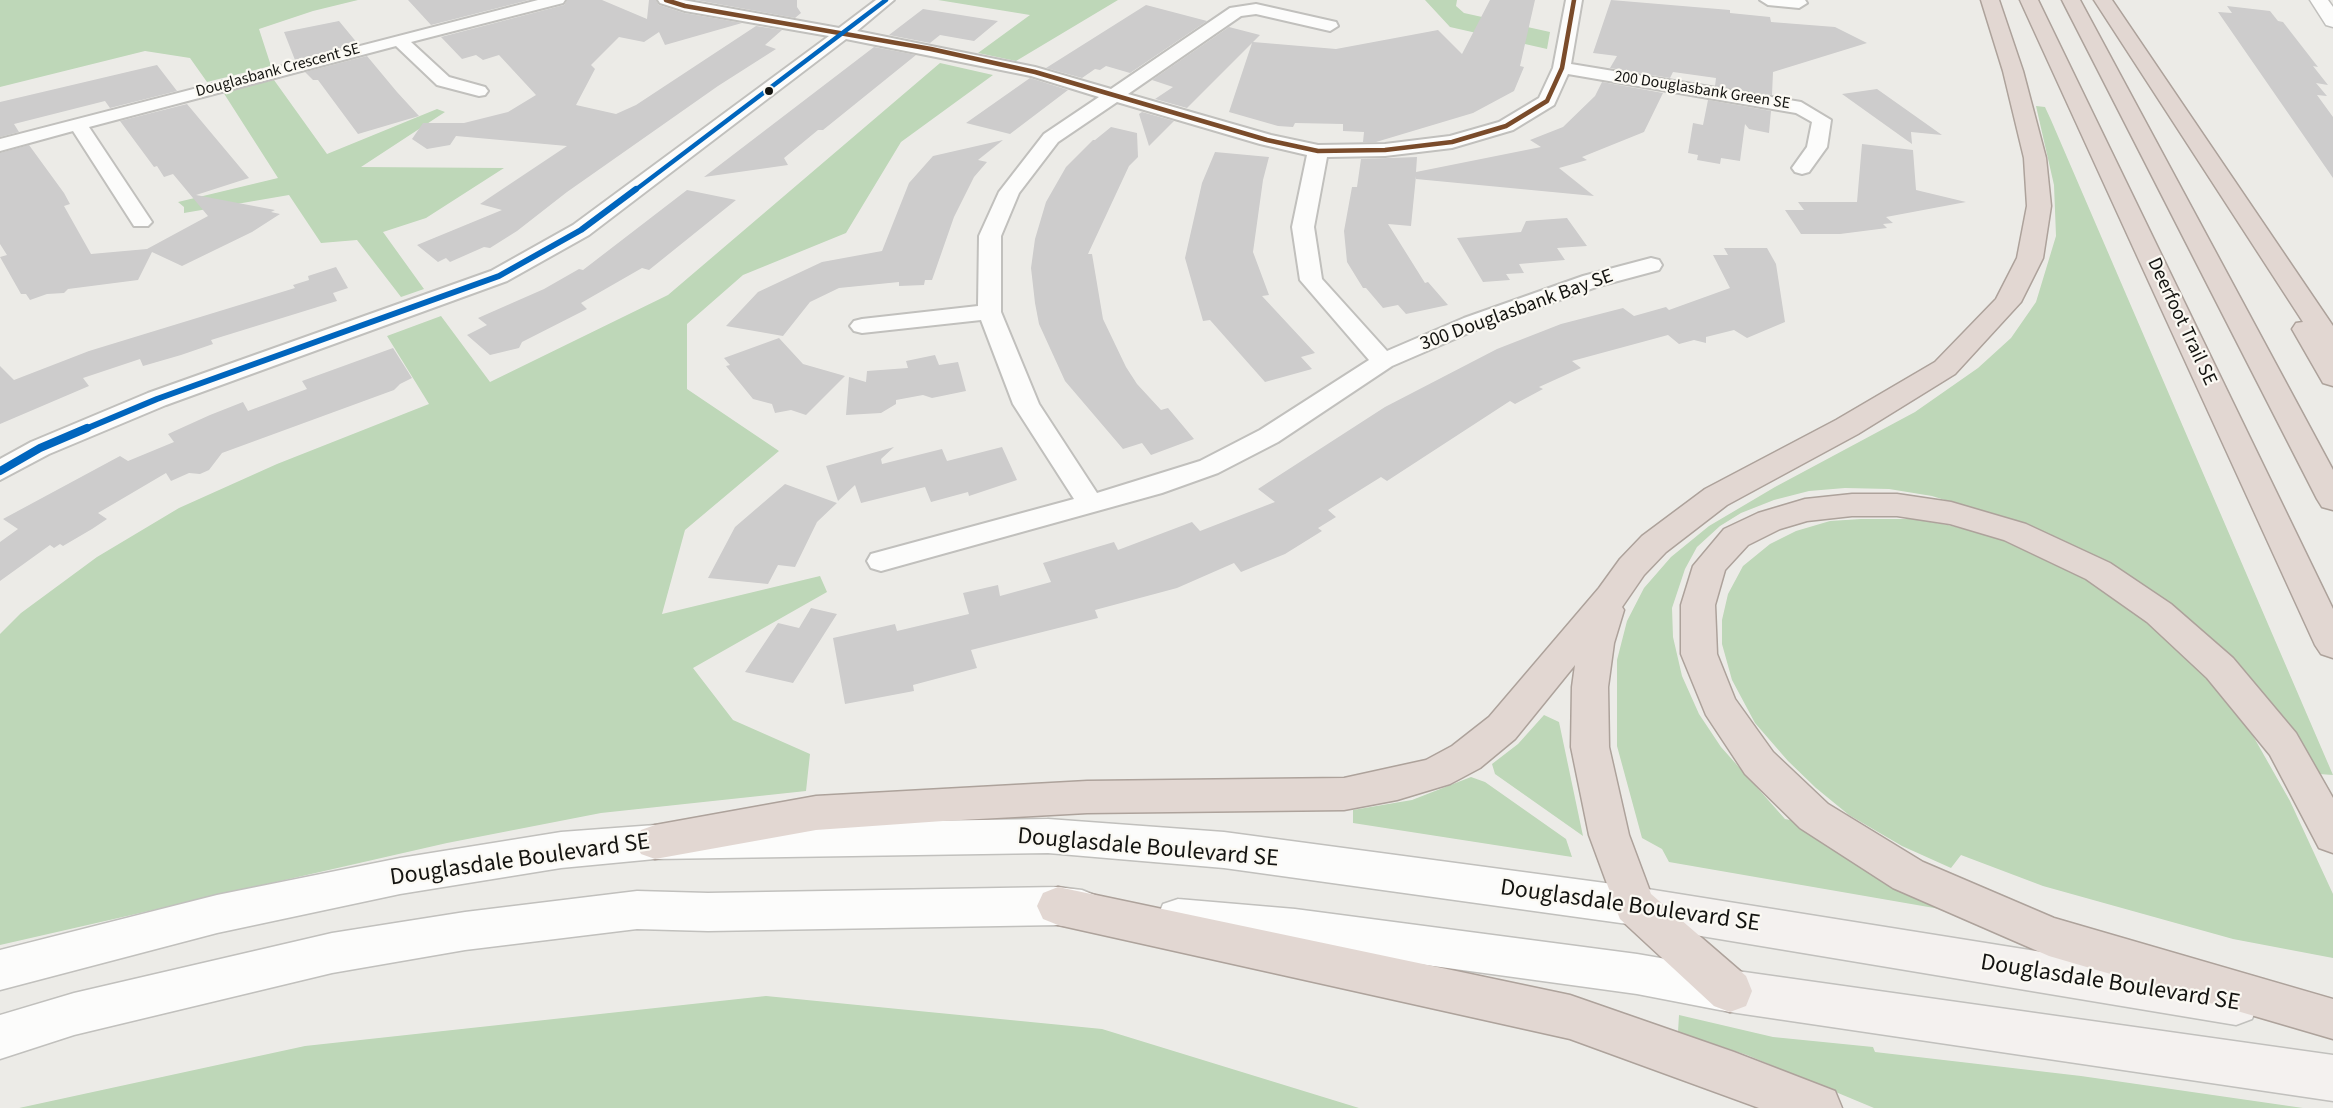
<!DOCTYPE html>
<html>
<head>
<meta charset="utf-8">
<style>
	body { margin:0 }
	canvas { display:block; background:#ecebe7 }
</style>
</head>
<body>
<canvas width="2333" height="1108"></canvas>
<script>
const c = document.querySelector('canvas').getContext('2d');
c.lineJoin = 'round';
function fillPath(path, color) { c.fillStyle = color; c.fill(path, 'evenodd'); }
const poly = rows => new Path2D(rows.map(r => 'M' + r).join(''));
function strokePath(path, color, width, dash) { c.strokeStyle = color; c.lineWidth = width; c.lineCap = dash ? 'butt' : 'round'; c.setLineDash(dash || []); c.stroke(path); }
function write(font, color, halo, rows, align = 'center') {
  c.font = font + ' "Source Sans 3",sans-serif'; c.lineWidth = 4.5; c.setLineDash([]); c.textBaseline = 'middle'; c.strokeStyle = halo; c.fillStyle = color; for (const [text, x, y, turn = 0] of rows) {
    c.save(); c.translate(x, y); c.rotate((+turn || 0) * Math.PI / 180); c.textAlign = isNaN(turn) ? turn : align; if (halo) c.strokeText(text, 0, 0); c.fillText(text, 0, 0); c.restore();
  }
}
fillPath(poly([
	[0,0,358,0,313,11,259,29,271,66,207,82,190,58,145,51,0,87],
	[938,0,1118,0,1016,61,978,53,1030,15],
	[1425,0,1457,0,1456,6,1464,13,1550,32,1547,49,1450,27],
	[940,63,993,75,901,142,846,233,743,275,687,324,687,389,779,451,685,530,662,614,820,576,827,592,693,668,733,720,810,754,806,791,601,813,447,843,0,945,0,634,21,613,97,557,179,508,277,464,429,404,387,336,441,316,490,382,668,295],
	[274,80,327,154,437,109,445,112,361,167,504,168,426,218,383,232,424,289,401,297,357,240,321,243,289,195,184,213,184,207,178,202,278,178,223,92],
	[2036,106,2045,107,2051,120,2333,775,2319,774,2105,562,2037,529,1932,496,1889,489,1845,488,1809,491,1774,500,1741,513,1720,526,1697,547,1685,569,1672,608,1673,637,1682,676,1699,714,1721,747,1785,819,1800,822,1942,903,1940,909,1669,862,1662,849,1642,838,1617,746,1617,660,1627,621,1644,588,1671,557,1709,526,1775,487,1915,412,1978,368,2011,338,2036,302,2056,236,2054,185],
	[1861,519,1912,519,1948,525,1995,537,2043,555,2104,589,2153,624,2196,665,2248,727,2290,801,2333,894,2333,958,2233,939,2043,886,1961,855,1951,868,1902,846,1849,815,1816,788,1788,761,1755,723,1732,680,1722,644,1722,620,1728,594,1743,566,1770,544,1796,531,1830,521],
	[1544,715,1559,722,1583,836,1495,774,1492,764,1518,744],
	[1471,777,1485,782,1566,839,1572,857,1353,823,1353,810,1412,800],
	[766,996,1102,1029,1359,1108,19,1108,305,1046],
	[1679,1015,1773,1037,1873,1047,1875,1052,2081,1076,2303,1108,1874,1108,1747,1055,1678,1032]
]), '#bed7b8');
fillPath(poly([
	[408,0,529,0,431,25],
	[567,0,602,0,647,19,649,0,656,0,659,5,684,13,742,23,665,45,659,32,644,42,619,37,591,65,595,69,576,105,616,114,636,105,756,26,782,30,765,45,776,49,718,86,567,192,517,231,490,248,484,247,450,262,446,258,438,262,417,245,502,210,480,204,567,146,456,136,450,145,427,149,412,139,423,123,464,123,508,112,536,95,499,55,483,60,476,55,462,59,441,37,564,5],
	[696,0,797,0,797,7,801,13,795,18],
	[1490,0,1535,0,1520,66,1524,67,1514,91,1473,113,1376,142,1363,142,1364,132,1343,131,1343,124,1295,123,1293,127,1278,126,1229,112,1252,43,1187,108,1155,99,1173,87,1152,80,1229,27,1260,35,1253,42,1336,49,1438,30,1462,54],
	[1611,0,1730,10,1730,13,1770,17,1771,22,1835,27,1867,43,1773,72,1772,95,1715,86,1716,78,1673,72,1670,78,1610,68,1617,56,1593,53],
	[1146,5,1207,21,1130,73,1106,66,1100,70,1095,69,1082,78,1046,68],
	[2227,6,2270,11,2278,21,2283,22,2318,67,2313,66,2328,85,2316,83,2327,96,2317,95,2333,117,2333,178,2218,12,2232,13],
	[923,9,998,21,974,41,940,35,930,43,889,35],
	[339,21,358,44,295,60,284,32],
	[874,47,916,55,823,130,818,130,784,158,788,165,704,177],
	[367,56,397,92,419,116,358,134,318,80,313,80,305,72],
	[157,65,177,91,110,108,105,101,14,124,19,132,0,137,0,102],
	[1030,78,1068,90,1010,134,966,123],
	[1602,82,1663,93,1644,132,1582,157,1587,160,1559,168,1594,196,1416,179,1416,176,1411,226,1388,224,1425,283,1428,282,1448,305,1406,314,1398,305,1383,308,1366,288,1363,288,1347,262,1344,231,1352,187,1357,187,1361,159,1417,157,1416,172,1541,147,1530,140,1563,127,1595,96],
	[1877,89,1942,135,1911,132,1912,144,1842,94],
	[1708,100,1771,111,1769,133,1749,129,1745,124,1740,161,1721,158,1720,164,1697,160,1698,155,1688,153,1693,123,1703,125],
	[187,104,249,178,196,195,275,210,271,212,280,214,252,232,182,266,152,252,138,280,68,289,64,293,47,294,30,300,26,294,21,294,0,257,7,255,0,244,0,153,29,145,64,193,70,204,64,206,91,254,147,249,208,216,173,174,164,177,157,166,154,167,120,121],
	[1142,112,1174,121,1149,146,1139,114],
	[1111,127,1137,133,1138,157,1129,166,1088,254,1092,254,1103,319,1126,367,1137,384,1161,410,1168,408,1194,439,1151,455,1142,443,1123,449,1065,381,1039,324,1035,303,1031,268,1035,239,1046,202,1066,167,1093,140,1095,140],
	[1003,140,978,160,987,162,974,177,954,217,932,280,925,280,924,285,899,286,899,282,839,288,810,302,783,336,726,326,758,292,822,262,882,251,909,183,933,156],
	[1862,144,1913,150,1916,190,1966,202,1886,217,1893,223,1883,224,1887,228,1840,234,1801,234,1785,210,1804,210,1798,202,1857,202],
	[1215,152,1269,157,1263,180,1253,252,1269,295,1262,296,1315,353,1301,357,1312,369,1265,382,1210,320,1203,321,1185,258,1202,183],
	[687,190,736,200,649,270,642,268,581,303,587,309,522,342,519,348,490,355,467,335,487,325,478,318,544,289,579,269,583,270],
	[1567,218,1587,246,1557,248,1565,260,1519,264,1524,273,1506,274,1510,280,1483,282,1457,238,1521,232,1526,221],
	[1724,248,1767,248,1776,264,1785,322,1747,338,1734,330,1706,337,1706,343,1694,340,1679,344,1668,335,1572,361,1581,368,1539,387,1543,389,1515,404,1510,401,1387,481,1381,477,1328,510,1336,517,1318,528,1322,531,1285,554,1241,572,1234,563,1177,588,1095,610,1098,618,971,650,977,668,913,685,914,691,845,704,833,638,895,624,897,631,969,614,963,593,998,585,1000,596,1051,582,1043,563,1114,542,1118,550,1192,522,1200,531,1275,502,1258,489,1385,407,1497,349,1561,324,1623,308,1634,316,1666,307,1669,310,1730,288,1713,255,1728,255],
	[336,267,348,288,333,293,337,301,211,340,213,344,181,355,143,366,140,359,83,378,89,386,0,424,0,366,14,380,89,351,295,288,293,285,309,280,308,276],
	[779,338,803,364,845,376,806,415,791,410,775,413,772,404,753,399,726,366,730,365,724,358],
	[393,348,412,378,400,384,394,390,222,453,209,470,200,474,189,473,171,481,166,473,98,513,107,519,92,529,63,546,60,544,54,548,50,545,0,581,0,542,18,529,3,519,120,456,128,461,174,442,168,434,210,415,243,402,248,411,307,389,302,381],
	[935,355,939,365,958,362,966,391,932,398,923,395,896,400,896,404,881,413,846,415,849,377,866,382,867,371,908,368,906,361],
	[894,447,881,459,882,464,942,449,947,461,1002,447,1017,480,969,496,968,492,931,502,925,487,861,503,855,485,838,501,826,466],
	[785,484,837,503,817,522,795,567,778,565,768,584,708,578,735,527],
	[811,608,837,614,793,683,745,672,778,623,799,628]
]), '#cdcccc');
const minor = poly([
	[538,0,565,0,563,3,411,42,449,77,485,87,488,91,485,95,479,96,437,85,396,46,89,127,152,222,148,226,134,226,73,131,0,151,0,139,538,0],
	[658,0,683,0,839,28,876,0,894,0,857,31,1035,67,1111,89,1230,8,1256,4,1336,22,1338,26,1330,31,1256,14,1241,16,1128,94,1271,135,1318,145,1385,144,1450,136,1499,122,1539,98,1553,68,1566,0,1582,0,1571,64,1801,102,1831,120,1827,147,1809,172,1802,174,1795,172,1792,168,1807,147,1812,122,1796,113,1568,74,1554,105,1513,130,1452,148,1385,156,1327,157,1314,227,1322,279,1387,351,1464,318,1583,276,1651,258,1659,260,1662,265,1659,270,1599,286,1480,328,1392,366,1278,442,1218,473,1162,493,881,571,871,568,867,561,871,554,1074,499,1013,404,981,320,862,333,854,331,850,326,854,321,862,319,978,306,979,236,999,192,1044,134,1099,97,1031,76,846,39,589,235,507,281,166,405,49,454,0,480,0,459,31,442,148,393,491,271,573,225,829,36,685,11,660,3,658,0],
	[1117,102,1260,144,1307,155,1292,227,1300,280,1369,360,1260,430,1200,461,1097,493,1039,404,1001,312,1001,236,1019,193,1058,142,1117,102],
	[1760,0,1805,0,1807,3,1799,8,1768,5,1760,0]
]);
const tertiary = poly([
	[2310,0,2328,0,2333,7,2333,27,2326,25,2310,0],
	[1048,819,1224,832,1635,887,1650,893,1656,906,1650,919,1635,925,1224,868,1048,853,655,859,561,868,400,894,217,933,0,990,0,950,217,895,400,858,561,832,655,825,1048,819],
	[1058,887,1082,890,1097,896,1103,909,1097,922,1082,928,1058,925,708,931,637,929,465,950,332,973,74,1035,0,1059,0,1015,74,993,332,933,465,912,637,891,708,893,1058,887],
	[1178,899,1295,909,1637,954,1730,970,1746,976,1752,991,1746,1006,1730,1012,1637,994,1295,947,1178,937,1163,932,1157,918,1163,904,1178,899]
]);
const secondary = poly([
	[1635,887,2236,983,2252,989,2258,1004,2252,1019,2236,1025,1635,925,1620,919,1614,906,1620,893,1635,887],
	[1730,970,2333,1055,2333,1101,1730,1012,1714,1006,1708,991,1714,976,1730,970]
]);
const motorway = poly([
	[1981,0,1999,0,2023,71,2046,158,2051,206,2043,258,2021,302,1955,374,1858,434,1727,505,1666,552,1644,575,1622,607,1624,610,1614,643,1608,687,1609,747,1629,835,1651,894,1746,976,1752,991,1746,1006,1730,1012,1714,1006,1620,919,1589,835,1571,747,1572,687,1575,665,1515,739,1480,768,1450,784,1397,800,1344,810,1087,813,943,821,816,830,655,859,641,854,635,842,641,830,655,825,816,796,1087,781,1344,778,1426,760,1452,746,1489,717,1599,588,1620,559,1642,536,1705,489,1836,420,1935,362,1996,299,2017,258,2027,206,2024,158,2003,71,1981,0],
	[2020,0,2038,0,2333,609,2333,658,2321,654,2315,645,2020,0],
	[2062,0,2080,0,2333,470,2333,510,2322,507,2317,499,2062,0],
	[2094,0,2112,0,2333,326,2333,386,2323,383,2292,329,2296,323,2303,322,2094,0],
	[1852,494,1897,494,1951,502,2026,524,2110,563,2171,604,2233,658,2296,733,2333,798,2333,853,2319,848,2270,755,2207,678,2147,622,2086,579,2004,540,1950,524,1897,516,1852,516,1807,521,1780,529,1748,545,1725,570,1715,605,1717,654,1735,699,1773,752,1828,804,1923,862,2054,918,2333,999,2333,1039,2049,956,1893,888,1800,828,1745,774,1706,715,1681,654,1681,605,1693,566,1724,529,1758,513,1805,499,1852,494],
	[1058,887,1570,995,1734,1052,1835,1091,1842,1108,1759,1108,1570,1039,1058,925,1043,919,1037,906,1043,893,1058,887]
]);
strokePath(minor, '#c1c0bd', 4);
strokePath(tertiary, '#c1c0bd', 3);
strokePath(secondary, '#c1c0bd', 3);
strokePath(motorway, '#ada29b', 3);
fillPath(minor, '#fcfcfb');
fillPath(tertiary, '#fcfcfb');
fillPath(secondary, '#f4f1ef');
fillPath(motorway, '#e2d7d2');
strokePath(poly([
	[666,0,685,6,931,49,1035,72,1267,140,1318,151,1385,150,1452,142,1506,126,1547,101,1562,68,1574,0]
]), '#7a4b2a', 4.5);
strokePath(poly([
	[634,191,886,0]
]), '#0065bd', 4.5);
strokePath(poly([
	[83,430,157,399,499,276,581,230,636,189]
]), '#0065bd', 6);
strokePath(poly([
	[0,471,40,448,87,428]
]), '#0065bd', 8);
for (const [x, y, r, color] of [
	[769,91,5,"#141411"]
]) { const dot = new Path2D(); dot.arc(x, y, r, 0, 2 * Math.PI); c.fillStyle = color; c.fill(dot); strokePath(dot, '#fbf9f3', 2); }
write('16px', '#141411', '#fbf9f3', [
	["Douglasbank Crescent SE",278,71,-15],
	["200 Douglasbank Green SE",1702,91,9]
]);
write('20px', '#141411', '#fbf9f3', [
	["300 Douglasbank Bay SE",1517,311,-20],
	["Deerfoot Trail SE",2181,322,65]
]);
write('24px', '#141411', '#fbf9f3', [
	["Douglasdale Boulevard SE",1148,849,5],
	["Douglasdale Boulevard SE",520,861,-8],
	["Douglasdale Boulevard SE",1630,907,8],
	["Douglasdale Boulevard SE",2110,984,9]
]);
</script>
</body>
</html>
